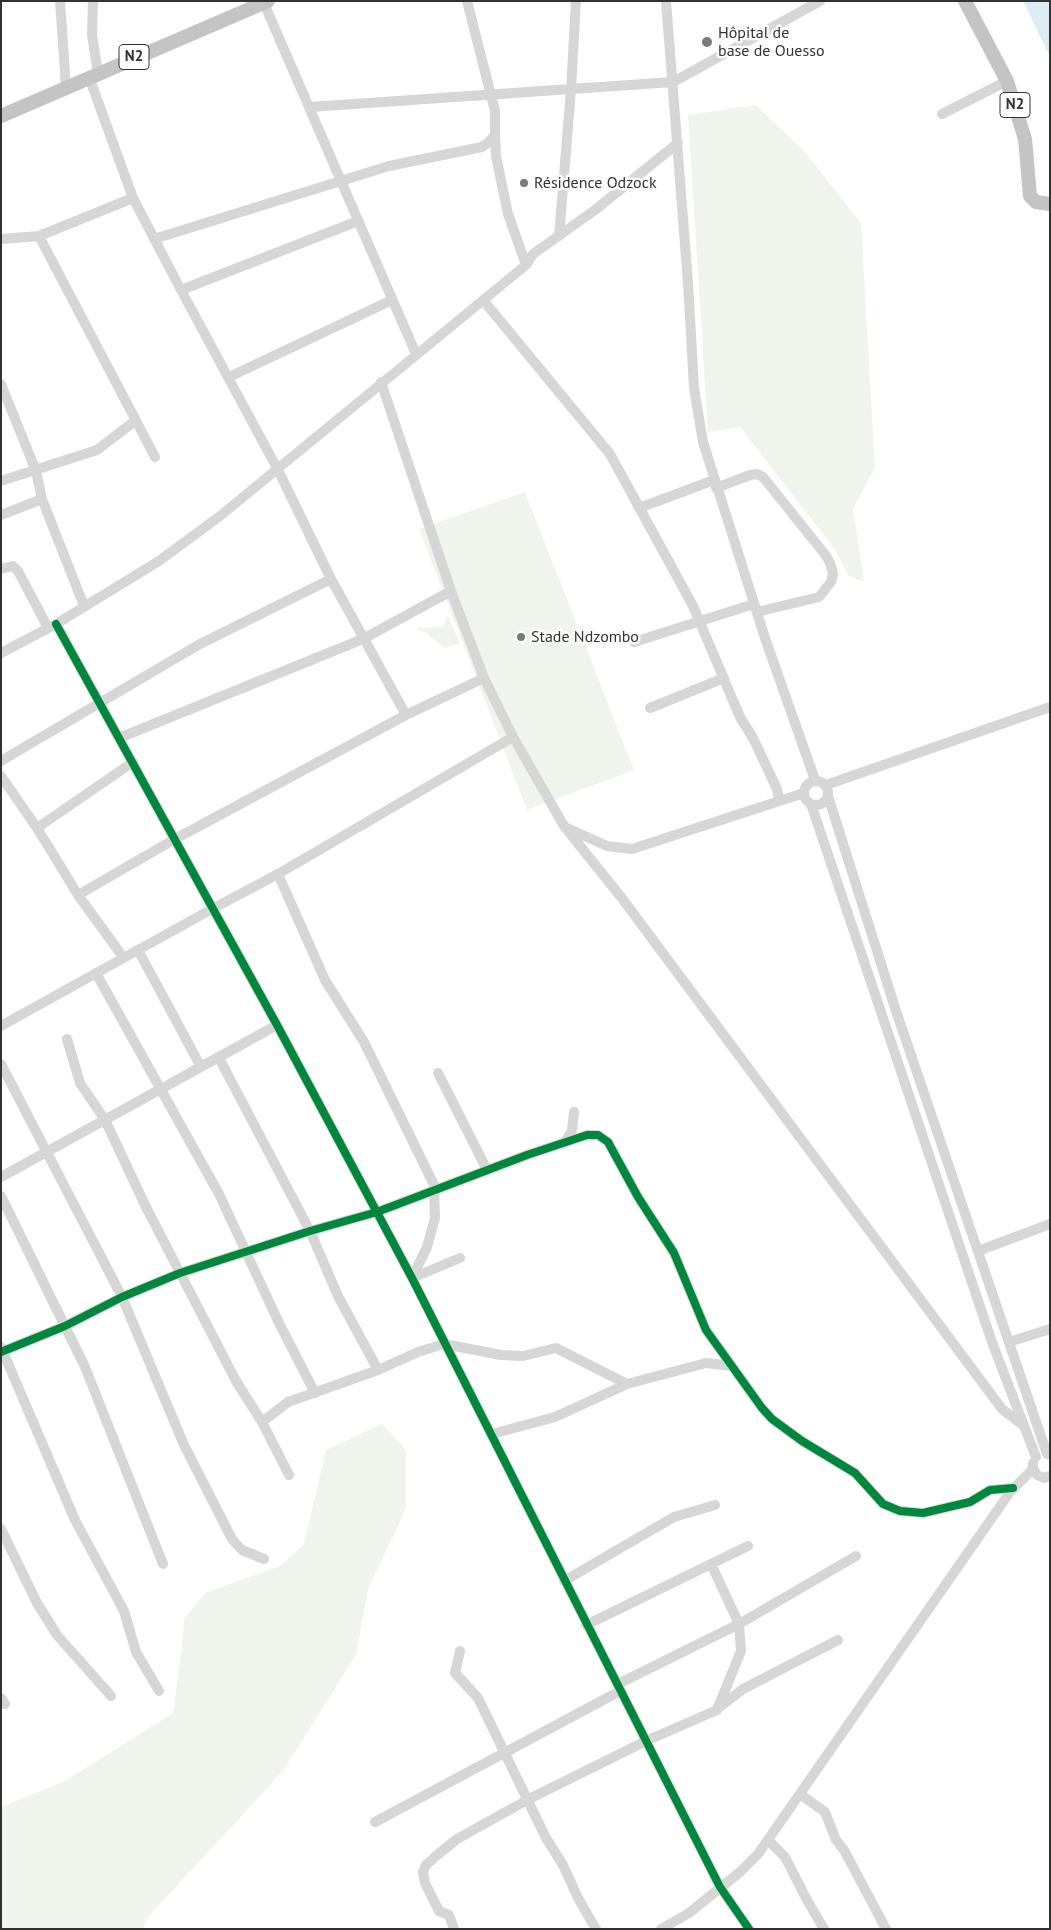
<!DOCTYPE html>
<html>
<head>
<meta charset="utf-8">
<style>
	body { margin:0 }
	#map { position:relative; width:1051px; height:1930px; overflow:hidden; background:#fff; font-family:"PT Sans",sans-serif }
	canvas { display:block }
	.frame { position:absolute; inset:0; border:2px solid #323232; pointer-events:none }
</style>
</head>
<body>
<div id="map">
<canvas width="1051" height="1930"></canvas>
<div class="frame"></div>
</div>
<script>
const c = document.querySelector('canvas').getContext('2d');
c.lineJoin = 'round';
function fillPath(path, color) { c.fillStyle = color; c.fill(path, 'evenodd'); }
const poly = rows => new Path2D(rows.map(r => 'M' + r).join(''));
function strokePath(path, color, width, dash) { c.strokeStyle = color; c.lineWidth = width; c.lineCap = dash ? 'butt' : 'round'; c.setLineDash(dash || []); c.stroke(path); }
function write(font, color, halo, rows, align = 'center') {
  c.font = font + ' "PT Sans",sans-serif'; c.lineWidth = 5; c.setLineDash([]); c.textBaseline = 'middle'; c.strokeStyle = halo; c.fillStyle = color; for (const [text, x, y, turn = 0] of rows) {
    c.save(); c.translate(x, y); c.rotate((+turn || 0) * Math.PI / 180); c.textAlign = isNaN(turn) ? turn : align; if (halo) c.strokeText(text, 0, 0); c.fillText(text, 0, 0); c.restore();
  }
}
fillPath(poly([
	[756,105,805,152,861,223,875,467,853,509,864,582,849,576,833,547,740,427,708,432,688,115],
	[525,492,634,770,527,810,419,529],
	[448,615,460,644,443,648,427,633,418,630,418,628,442,627],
	[382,1424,406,1450,406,1509,368,1589,356,1655,283,1771,148,1917,143,1929,1,1929,1,1807,65,1781,173,1713,182,1647,184,1619,205,1593,280,1566,304,1544,326,1450]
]), '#f1f4ed');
fillPath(poly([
	[1023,1,1050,1,1050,57]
]), '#ddecf3');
strokePath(poly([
	[60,1,66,88],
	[93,1,92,35,98,73],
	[263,1,416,354],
	[666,1,688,283,694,388,703,442,765,638,815,780],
	[89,77,133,198,181,290],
	[310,107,673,82,820,1],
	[942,114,1007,81],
	[495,135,496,156,508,214,526,265],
	[358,221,181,290,278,470,331,579,406,715],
	[39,236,155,457],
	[559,236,571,90,576,1],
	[1,239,39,236,133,198],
	[154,239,389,166,482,147,488,143,495,135,495,111,467,1],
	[483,300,610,454,693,606,740,717,753,738,777,789,779,801],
	[229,377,392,300],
	[381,382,451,591,484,678,513,737,564,826,621,897,1002,1409,1023,1425],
	[1,384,36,471,42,499,84,606],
	[1,481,97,450,135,421],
	[716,488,750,475,757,474,763,477,827,557,831,566,833,574,831,582,819,597,757,612],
	[639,508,714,480],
	[1,515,42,499],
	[1,569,13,566,18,571,48,628],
	[56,624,277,1025,412,1278,720,1887,749,1929],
	[634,642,754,604],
	[1,653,56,624,159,561,220,516,526,265,533,254,595,210,678,143],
	[650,708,724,678],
	[119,738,363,639,451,591],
	[1,761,200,644,331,579],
	[1,776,37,828,78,895,123,957],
	'804 793a12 12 0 1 1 24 0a12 12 0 1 1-24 0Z',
	[826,785,1050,707],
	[828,796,896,1011,1047,1454],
	[811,804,993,1345,1036,1457],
	[37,828,133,762],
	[567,828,607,846,632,849,804,793],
	[278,874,325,980,364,1042,436,1189],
	[78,895,175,839,406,715,484,678],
	[138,950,201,1067],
	[96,973,219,1194,279,1323,315,1393],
	[1,1026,212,909,278,874,513,737],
	[67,1039,80,1083,105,1120,146,1207,236,1381,262,1422,289,1475],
	[219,1058,310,1231,338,1296,378,1370],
	[1,1064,122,1297,184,1445,232,1539,242,1550,264,1559],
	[438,1073,487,1170],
	[565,1142,572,1130,574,1112],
	[1,1177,277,1025],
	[1,1196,85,1367,163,1564],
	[978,1251,1050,1224],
	[412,1278,427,1247,435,1218,434,1190],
	[412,1278,460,1258],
	[1009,1342,1050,1329],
	[1,1347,75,1520,124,1611,136,1652,159,1691],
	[1,1352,65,1326,122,1297,180,1273,310,1231,377,1212,527,1155,587,1135,598,1135,608,1142,638,1197,674,1253,706,1330,762,1408,772,1419,802,1441,855,1473,883,1504,900,1511,923,1513,970,1502,990,1490,1013,1488],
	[262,1422,288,1402,378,1370,418,1352,444,1344,501,1355,523,1356,556,1348,627,1384],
	[492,1434,555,1417,627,1384,706,1363,732,1366],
	[1033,1463,1033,1469,1037,1475,1044,1478,1050,1476],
	[1,1529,37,1603,57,1635,111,1696],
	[564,1581,674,1517,715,1505],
	[586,1625,748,1546],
	[460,1651,455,1673,478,1698,546,1838,563,1865,578,1898,596,1929],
	[618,1684,739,1624,856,1556],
	[1,1698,5,1704],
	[717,1709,743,1689,838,1640],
	[800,1794,825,1812,836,1840,844,1850,886,1929],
	[375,1822,620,1691],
	[768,1840,785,1857,808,1902,824,1929],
	[454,1929,449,1915,439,1911,425,1883,423,1872,426,1865,436,1856,457,1839,529,1799,646,1741,717,1710,741,1651,739,1624,711,1564],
	[661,1929,689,1913,740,1872,758,1854,1010,1492,1033,1469]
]), '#d6d6d6', 10);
strokePath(poly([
	[965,1,1007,81,1025,139,1030,196,1036,202,1050,204],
	[1,116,268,1]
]), '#c4c4c4', 14);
strokePath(poly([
	[56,624,277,1025,412,1278,720,1887,749,1929],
	[1,1352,65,1326,122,1297,180,1273,310,1231,377,1212,527,1155,587,1135,598,1135,608,1142,638,1197,674,1253,706,1330,762,1408,772,1419,802,1441,855,1473,883,1504,900,1511,923,1513,970,1502,990,1490,1013,1488]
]), '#00873e', 8);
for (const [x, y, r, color] of [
	[707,42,6,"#7a7a7a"],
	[524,183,5,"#7a7a7a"],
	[521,637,5,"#7a7a7a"]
]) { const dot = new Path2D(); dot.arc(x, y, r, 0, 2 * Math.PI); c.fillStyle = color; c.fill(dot); strokePath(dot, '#fff', 2); }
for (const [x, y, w] of [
	[134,57,30],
	[1015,105,30]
]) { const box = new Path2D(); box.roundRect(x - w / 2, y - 12.5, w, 25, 4); c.fillStyle = '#fff'; c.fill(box); strokePath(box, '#323232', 1); }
write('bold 15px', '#323232', null, [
	["N2",134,57],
	["N2",1015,105]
]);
write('16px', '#323232', '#fff', [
	["Hôpital de",718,33],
	["base de Ouesso",718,51],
	["Résidence Odzock",534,183],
	["Stade Ndzombo",531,637]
], 'left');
</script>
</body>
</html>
